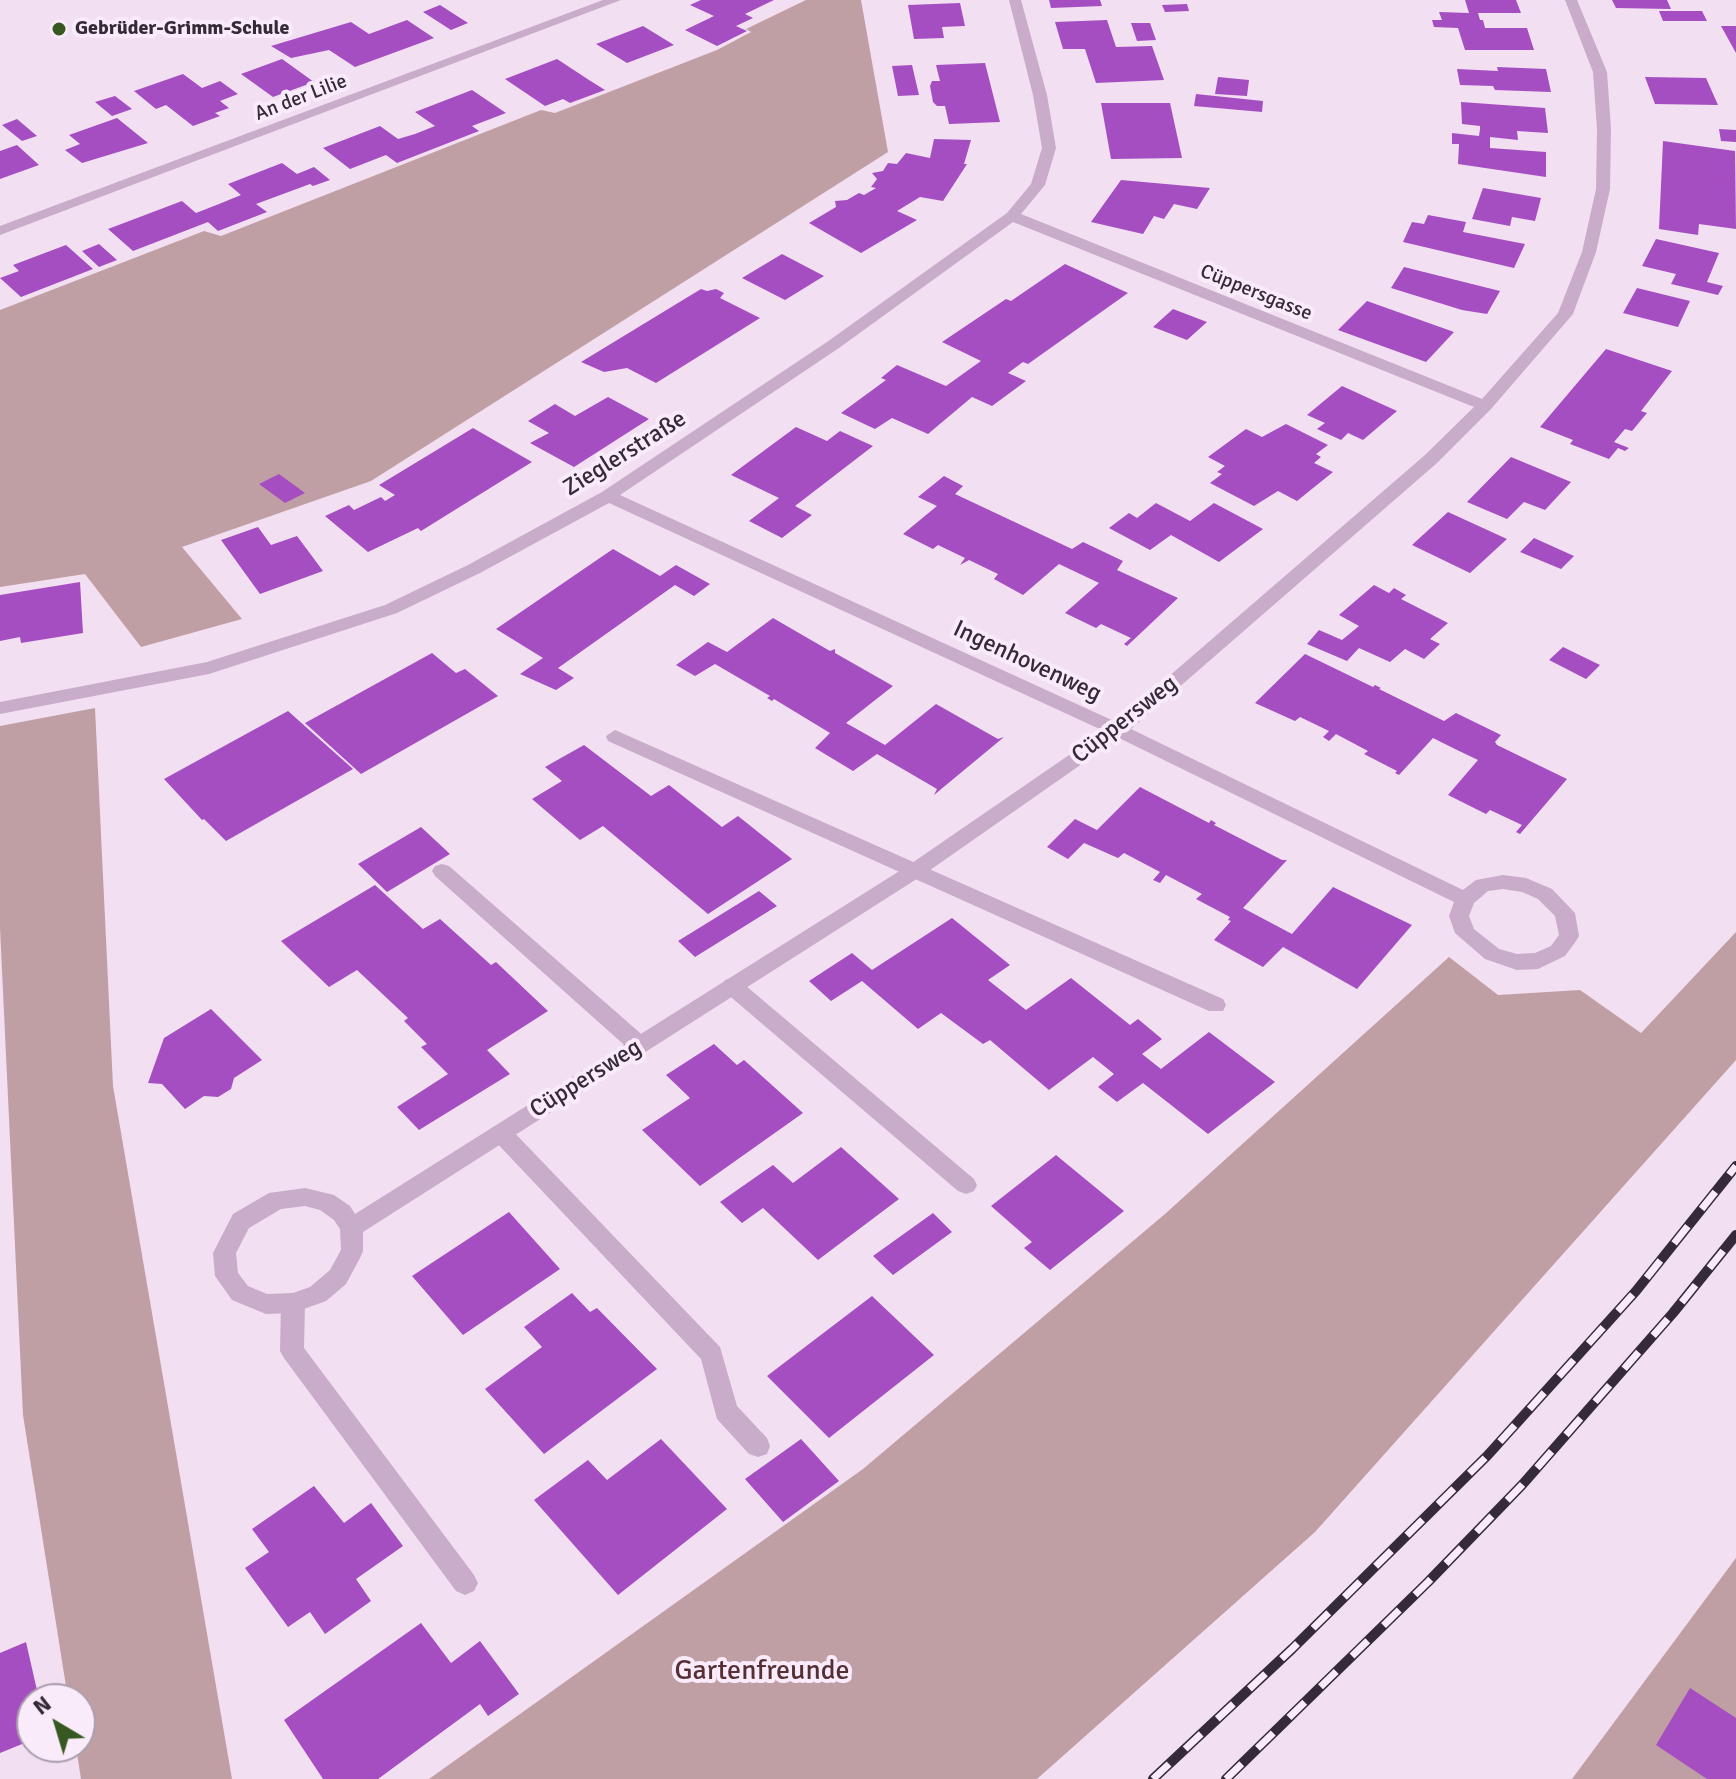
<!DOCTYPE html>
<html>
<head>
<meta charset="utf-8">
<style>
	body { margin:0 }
	#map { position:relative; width:1736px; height:1779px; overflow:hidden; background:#f2dff1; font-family:Signika,sans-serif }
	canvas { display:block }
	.north { position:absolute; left:16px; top:1683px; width:80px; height:80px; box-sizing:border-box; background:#f9ebf9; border:2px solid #ab9eac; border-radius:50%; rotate:322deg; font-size:22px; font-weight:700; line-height:32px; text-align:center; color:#352a38 }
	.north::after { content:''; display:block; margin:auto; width:28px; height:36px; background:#385821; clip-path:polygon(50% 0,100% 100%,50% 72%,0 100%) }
</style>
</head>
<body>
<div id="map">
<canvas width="1736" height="1779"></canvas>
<div class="north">N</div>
</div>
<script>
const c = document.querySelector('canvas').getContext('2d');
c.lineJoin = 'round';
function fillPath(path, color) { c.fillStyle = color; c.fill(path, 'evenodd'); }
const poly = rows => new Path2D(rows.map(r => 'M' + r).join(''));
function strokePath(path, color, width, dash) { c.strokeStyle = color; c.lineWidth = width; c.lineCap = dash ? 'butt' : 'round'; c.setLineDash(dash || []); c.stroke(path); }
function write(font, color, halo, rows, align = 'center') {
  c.font = font + ' Signika,sans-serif'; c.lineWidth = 8; c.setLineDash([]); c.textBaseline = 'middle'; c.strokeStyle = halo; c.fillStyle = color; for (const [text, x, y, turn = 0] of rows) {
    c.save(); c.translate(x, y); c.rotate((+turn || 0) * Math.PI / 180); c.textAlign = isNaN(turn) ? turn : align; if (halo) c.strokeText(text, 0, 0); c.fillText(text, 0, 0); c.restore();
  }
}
fillPath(poly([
	[806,0,861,0,888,152,371,481,182,547,242,619,141,647,85,574,0,587,0,310,204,231,221,236,541,110,555,113,717,50,751,32,746,29],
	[95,708,113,1086,232,1779,81,1779,76,1747,80,1747,80,1699,68,1699,23,1415,0,928,0,726],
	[1736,932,1736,1060,1315,1532,1037,1779,429,1779,863,1469,1165,1214,1449,957,1498,995,1580,990,1641,1033],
	[1736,1558,1736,1779,1572,1779,1733,1562]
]), '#c09fa4');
fillPath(poly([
	[701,0,774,0,745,14,753,18,736,26,747,31,717,46,685,30,714,16,690,5],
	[1049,0,1100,0,1102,6,1051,8],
	[1465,0,1516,0,1521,13,1478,13,1480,20,1483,20,1485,28,1527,28,1534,50,1465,50,1458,28,1434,27,1432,20,1442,20,1439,12,1469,13],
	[1612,0,1667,0,1671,9,1616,8],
	[960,3,965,26,942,27,944,38,914,39,908,5],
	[1187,4,1189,11,1165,12,1162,5],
	[440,5,468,23,451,30,423,12],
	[1659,11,1702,11,1707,21,1663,21],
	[407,20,434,38,355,67,329,50,291,58,271,46,351,22,369,34],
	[1107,20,1116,47,1152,46,1164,80,1096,83,1085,49,1063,49,1055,22],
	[1131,23,1150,23,1156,40,1137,41],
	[643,26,674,45,627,63,596,44],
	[1721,26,1736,26,1736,53],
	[282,59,314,82,273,97,241,74],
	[557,59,589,80,605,90,570,103,563,99,545,106,505,79],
	[985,63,1000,122,949,124,945,106,937,106,933,102,930,86,932,81,940,81,936,65],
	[912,65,919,95,898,96,892,66],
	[1497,67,1546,69,1551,92,1495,90,1493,86,1460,85,1457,69,1498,71],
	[183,74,202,88,220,81,238,94,220,101,229,108,215,113,220,116,193,126,166,105,156,109,134,91],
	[1218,77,1249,80,1247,96,1215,94],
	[1645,77,1706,78,1718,105,1655,104],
	[472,90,506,113,472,126,479,131,397,163,386,155,350,169,323,148,380,126,398,139,415,134,435,126,415,112],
	[1196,94,1263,101,1262,112,1194,106],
	[115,96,132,109,112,116,95,102],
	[1461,102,1545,108,1548,133,1517,131,1518,140,1490,137,1490,148,1546,152,1546,177,1458,164,1459,144,1452,144,1452,133,1479,136,1480,129,1480,126,1462,124],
	[1101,103,1170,103,1182,158,1111,159],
	[117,118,148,143,82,163,65,150,80,144,69,135],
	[17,119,37,136,22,141,2,125],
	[1719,129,1736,130,1736,142,1721,141],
	[934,139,971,140,964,164,967,164,943,201,920,197,897,211,917,220,861,253,809,223,836,207,835,201,847,200,859,193,864,195,876,188,871,187,877,179,872,173,883,171,888,163,897,164,906,153,930,158],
	[1663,141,1735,151,1736,229,1699,224,1698,235,1659,229],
	[17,145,39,165,0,179,0,151],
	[282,163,297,174,314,167,330,180,313,186,310,184,256,204,267,212,218,231,208,222,133,251,108,229,182,201,196,213,219,204,241,195,228,184],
	[1121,180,1210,188,1197,209,1174,204,1164,219,1154,216,1143,234,1091,222],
	[1483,188,1541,198,1535,221,1512,217,1510,226,1472,219],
	[1428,215,1466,222,1463,232,1525,244,1514,268,1403,242,1412,222,1424,224],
	[1656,239,1719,253,1707,282,1723,286,1718,295,1671,284,1676,274,1642,266],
	[99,244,117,260,99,267,82,251],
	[66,245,93,269,21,297,0,278,19,271,13,265],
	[782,254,824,276,785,300,742,278],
	[1065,264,1128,293,1028,364,1023,362,1008,373,1026,381,992,406,972,397,928,434,892,418,875,429,841,413,886,380,881,378,897,365,946,386,981,361,942,342,1006,299,1011,301],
	[1404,267,1500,291,1487,314,1462,310,1391,288],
	[1637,288,1690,301,1678,327,1623,313],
	[701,289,707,291,716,289,724,293,720,298,760,318,656,383,627,368,604,372,581,362],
	[1367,301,1454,332,1426,362,1338,330],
	[1173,309,1207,322,1187,340,1153,327],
	[1606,349,1672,371,1641,411,1647,413,1632,431,1625,429,1614,442,1629,448,1625,451,1618,448,1609,459,1570,444,1573,440,1540,427],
	[1342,386,1397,411,1363,440,1348,433,1341,440,1317,429,1325,423,1307,415],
	[608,397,649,419,574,467,530,443,549,433,528,421,555,404,575,416],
	[1286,424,1328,445,1316,454,1321,457,1314,463,1333,472,1297,501,1278,491,1254,506,1210,483,1222,474,1217,472,1225,466,1208,457,1246,429,1262,437],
	[796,427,827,441,840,431,873,446,795,506,812,515,782,538,749,521,779,498,731,475],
	[473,428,532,462,421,531,418,528,368,552,325,516,349,505,354,510,381,497,385,501,395,495,379,485],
	[1511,457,1571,482,1545,510,1524,502,1507,519,1467,502],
	[279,474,305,493,285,503,259,484],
	[944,476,963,486,955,494,1072,549,1083,542,1123,561,1117,570,1178,598,1127,646,1124,644,1131,638,1101,624,1096,628,1065,613,1099,583,1059,564,1023,595,994,579,998,574,969,560,960,565,965,558,938,545,933,549,903,534,937,506,918,497],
	[1156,503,1190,521,1214,503,1263,529,1219,562,1171,535,1150,550,1109,528,1129,513,1137,518],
	[1448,512,1507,539,1470,573,1412,545],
	[258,527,271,545,297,536,323,571,260,594,221,540],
	[1534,538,1574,556,1561,569,1520,552],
	[613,549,660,576,676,565,710,584,694,596,675,585,558,668,574,678,556,690,520,674,543,658,496,629],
	[80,582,83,633,21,643,20,637,0,641,0,595],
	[1374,585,1389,593,1394,588,1406,595,1401,599,1448,623,1430,639,1440,644,1424,659,1405,649,1390,662,1359,648,1347,661,1307,644,1319,630,1342,640,1359,626,1339,615],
	[773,618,830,651,835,649,835,653,893,686,846,723,885,745,936,704,998,739,1004,737,934,795,937,789,877,754,853,771,815,748,830,733,774,699,772,701,767,698,770,696,715,664,695,676,676,665,708,642,727,652],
	[1563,647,1600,665,1586,679,1549,660],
	[432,653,456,673,465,669,498,696,361,774,305,723],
	[1305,654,1373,687,1375,685,1381,688,1379,689,1444,721,1456,713,1501,735,1495,742,1497,745,1567,779,1520,834,1516,832,1522,825,1490,810,1486,814,1448,795,1478,760,1455,749,1433,738,1399,775,1395,773,1397,771,1364,754,1368,751,1336,734,1329,741,1323,737,1329,731,1300,717,1295,721,1255,703],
	[288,711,353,769,226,841,204,819,202,820,164,779],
	[584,745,651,796,669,785,722,827,738,816,792,859,708,914,603,826,580,840,532,799,562,781,545,767],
	[1140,787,1209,823,1211,820,1216,823,1214,825,1282,860,1287,860,1243,908,1292,934,1333,887,1412,925,1357,989,1283,947,1263,967,1214,940,1231,921,1228,920,1230,917,1196,899,1202,894,1166,875,1160,883,1153,880,1160,872,1124,853,1118,858,1084,843,1068,859,1047,847,1075,819,1097,830],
	[421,827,450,854,387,892,358,864],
	[375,885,423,929,440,919,491,965,496,962,548,1011,487,1050,510,1074,419,1130,397,1107,448,1074,421,1047,427,1044,404,1021,408,1018,357,970,329,987,281,941],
	[759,891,777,906,695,957,678,941],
	[952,918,1010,965,988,980,1026,1010,1071,978,1130,1025,1138,1019,1162,1039,1142,1054,1161,1069,1209,1032,1275,1082,1208,1134,1143,1083,1117,1102,1098,1087,1114,1074,1093,1057,1049,1090,990,1040,983,1044,941,1013,918,1029,862,981,831,1001,809,981,852,953,872,970],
	[211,1009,262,1060,234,1078,231,1089,218,1097,204,1096,185,1109,162,1084,148,1083,164,1038],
	[714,1044,737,1065,744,1060,803,1113,700,1186,642,1130,690,1098,666,1075],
	[841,1147,899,1199,818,1260,763,1208,742,1223,720,1202,773,1165,793,1183],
	[1056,1155,1124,1211,1050,1270,1024,1248,1032,1242,991,1206],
	[509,1212,560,1269,463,1335,412,1276],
	[933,1213,952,1232,893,1275,873,1256],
	[572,1293,590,1312,597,1308,657,1369,544,1454,485,1389,542,1347,524,1327],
	[872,1296,934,1355,829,1438,767,1376],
	[661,1439,727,1509,618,1595,534,1500,588,1460,607,1480],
	[801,1439,839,1481,783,1522,745,1479],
	[314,1486,344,1523,371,1503,403,1546,356,1579,371,1601,325,1634,310,1612,288,1627,245,1568,269,1552,252,1529],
	[421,1623,451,1663,480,1641,519,1694,488,1716,480,1704,378,1779,323,1779,284,1720],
	[26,1642,39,1699,32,1699,32,1740,0,1753,0,1653],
	[1690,1688,1736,1718,1736,1779,1707,1779,1656,1745]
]), '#a44ec1');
fillPath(poly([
	[615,730,1223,999,1226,1005,1223,1011,1209,1011,608,741,606,736,615,730],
	[442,864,449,866,647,1039,650,1045,647,1051,639,1053,631,1051,435,876,432,871,435,866,442,864],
	[732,978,739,980,974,1179,977,1185,974,1191,966,1194,958,1191,725,992,722,986,725,980,732,978],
	[501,1124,509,1127,720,1347,737,1406,767,1438,770,1446,767,1454,758,1457,749,1454,717,1419,701,1359,493,1139,490,1133,493,1127,501,1124],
	[293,1293,301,1296,305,1303,304,1348,474,1575,478,1583,474,1591,465,1595,456,1591,284,1358,280,1351,281,1303,285,1296,293,1293]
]), '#c9abca');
fillPath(poly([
	[603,0,621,0,0,235,0,226,603,0],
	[1009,0,1021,0,1047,95,1056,148,1045,185,1021,214,1482,399,1558,313,1582,252,1596,189,1597,129,1593,72,1565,0,1577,0,1607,72,1611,129,1610,189,1596,252,1573,314,1491,409,1437,463,1131,729,1463,890,1476,880,1503,875,1526,878,1552,889,1575,913,1579,936,1576,941,1565,956,1538,969,1517,970,1485,959,1455,933,1449,916,1454,902,1119,738,923,875,363,1232,363,1251,360,1258,346,1284,326,1301,293,1313,266,1314,232,1300,215,1276,213,1253,233,1214,269,1193,305,1188,334,1195,350,1206,355,1214,909,865,1104,731,609,503,480,573,397,613,209,674,0,714,0,702,207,662,385,605,468,565,602,492,827,342,1007,213,1031,184,1042,148,1033,95,1009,0],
	[1013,222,1474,407,1425,455,1116,722,620,495,839,348,1013,222],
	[1503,889,1522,892,1538,899,1555,916,1559,935,1551,946,1535,953,1517,954,1499,949,1474,929,1469,916,1474,903,1488,891,1503,889],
	[305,1206,320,1210,334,1220,340,1229,341,1250,330,1270,310,1287,293,1293,267,1294,248,1286,238,1273,236,1253,249,1228,281,1209,305,1206]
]), '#c9abca');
const rail = poly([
	[1153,1779,1292,1649,1487,1456,1636,1291,1736,1166],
	[1226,1779,1428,1582,1522,1485,1673,1313,1736,1235]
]);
strokePath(rail, '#352a38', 10);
strokePath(rail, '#f9ebf9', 7, [22]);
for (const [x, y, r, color] of [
	[59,29,8,"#385821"]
]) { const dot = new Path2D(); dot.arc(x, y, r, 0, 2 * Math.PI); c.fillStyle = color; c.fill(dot); strokePath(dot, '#f9ebf9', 3); }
write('bold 20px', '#352a38', '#f9ebf9', [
	["Gebrüder-Grimm-Schule",75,29]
], 'left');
write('20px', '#352a38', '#f9ebf9', [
	["An der Lilie",301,98,-21],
	["Cüppersgasse",1256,293,22]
]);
write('24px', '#352a38', '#f9ebf9', [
	["Zieglerstraße",625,454,-32],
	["Ingenhovenweg",1027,662,25],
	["Cüppersweg",1125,720,-38],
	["Cüppersweg",586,1079,-32]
]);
write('28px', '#552f33', '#f9ebf9', [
	["Gartenfreunde",762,1672]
]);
</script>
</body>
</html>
